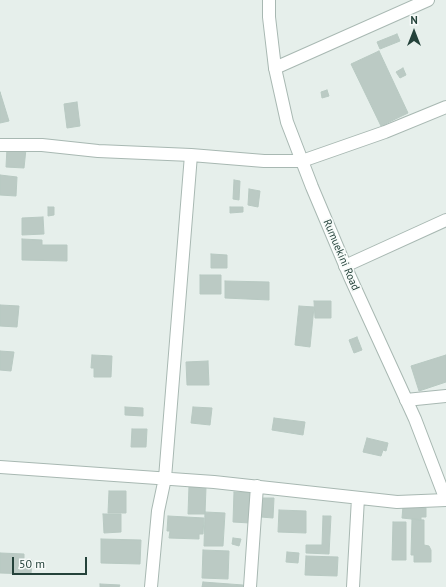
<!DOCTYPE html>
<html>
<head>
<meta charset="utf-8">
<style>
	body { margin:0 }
	#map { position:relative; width:446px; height:587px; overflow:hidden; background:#e6efeb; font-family:"PT Sans",sans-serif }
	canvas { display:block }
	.north { position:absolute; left:394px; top:12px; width:40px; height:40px; -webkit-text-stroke:3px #f7fbf9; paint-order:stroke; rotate:0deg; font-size:11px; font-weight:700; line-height:16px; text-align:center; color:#24423a }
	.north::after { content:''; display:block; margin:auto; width:14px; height:18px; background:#24423a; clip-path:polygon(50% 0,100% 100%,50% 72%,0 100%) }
	.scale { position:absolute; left:12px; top:557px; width:75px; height:18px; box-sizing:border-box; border:2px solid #24423a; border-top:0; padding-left:5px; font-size:12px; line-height:14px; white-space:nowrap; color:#24423a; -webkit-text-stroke:3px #f7fbf9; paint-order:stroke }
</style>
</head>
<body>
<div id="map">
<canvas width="446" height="587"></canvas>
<div class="north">N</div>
<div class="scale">50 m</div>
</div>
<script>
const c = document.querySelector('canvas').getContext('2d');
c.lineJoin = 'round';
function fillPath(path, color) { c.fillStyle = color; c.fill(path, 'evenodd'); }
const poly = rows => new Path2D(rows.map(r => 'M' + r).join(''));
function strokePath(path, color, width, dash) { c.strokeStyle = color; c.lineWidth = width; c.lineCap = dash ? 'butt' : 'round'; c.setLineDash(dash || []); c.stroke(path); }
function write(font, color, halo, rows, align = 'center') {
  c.font = font + ' "PT Sans",sans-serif'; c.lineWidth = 3.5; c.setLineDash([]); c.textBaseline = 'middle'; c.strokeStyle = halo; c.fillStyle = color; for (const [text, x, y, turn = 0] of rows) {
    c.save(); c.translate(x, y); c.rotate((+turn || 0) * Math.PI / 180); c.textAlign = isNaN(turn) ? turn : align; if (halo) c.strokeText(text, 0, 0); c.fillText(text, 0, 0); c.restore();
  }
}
const building = poly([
	[397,34,400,41,380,49,377,42,397,34],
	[379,51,408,113,381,126,351,64,379,51],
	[403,68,406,75,400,78,396,72,403,68],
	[327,90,329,96,322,98,321,92,327,90],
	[0,92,9,121,0,123,0,92],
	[77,102,80,126,67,128,64,104,77,102],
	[7,148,26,149,24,168,6,167,7,148],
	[0,175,17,177,16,196,0,195,0,175],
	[234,180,240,181,239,200,233,199,234,180],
	[249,189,260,191,258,207,248,205,249,189],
	[48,207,54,207,54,215,48,216,48,207],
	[230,207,243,207,243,212,230,213,230,207],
	[43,217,44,234,22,235,22,218,43,217],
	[22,239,42,240,42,245,67,245,67,261,22,260,22,239],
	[211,254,227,255,227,268,211,268,211,254],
	[200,275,221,275,221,294,200,294,200,275],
	[225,281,269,282,269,300,225,298,225,281],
	[314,301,331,301,331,318,315,318,314,301],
	[0,305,19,306,17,327,0,326,0,305],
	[299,306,314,307,310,347,295,345,299,306],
	[357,337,362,350,354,353,349,340,357,337],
	[0,351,14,352,11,371,0,370,0,351],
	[92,355,112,356,111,377,94,377,94,368,91,368,92,355],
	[446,355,446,382,419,391,411,366,446,355],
	[208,361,209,385,187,385,186,362,208,361],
	[125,407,143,408,143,416,125,415,125,407],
	[193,407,212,408,210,425,191,423,193,407],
	[274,418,305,422,303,435,272,430,274,418],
	[132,429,147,429,146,447,131,447,132,429],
	[367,438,388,443,386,451,383,450,381,456,363,452,367,438],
	[189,486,206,487,205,514,188,514,189,486],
	[109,491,126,491,126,513,108,513,109,491],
	[234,492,251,492,250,523,233,522,234,492],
	[262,498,274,498,273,518,261,517,262,498],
	[403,506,426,508,426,517,421,517,421,520,402,518,403,506],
	[279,510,306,511,306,533,278,532,279,510],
	[205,512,225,513,223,546,204,546,205,512],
	[103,514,121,514,121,532,104,533,103,514],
	[168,516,204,518,203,534,199,534,199,539,169,538,170,531,167,531,168,516],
	[323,516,331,516,329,554,306,553,306,545,322,545,323,516],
	[412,519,424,520,424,545,429,546,431,550,431,562,414,562,414,555,411,555,412,519],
	[393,522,406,522,406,560,392,560,393,522],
	[233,538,241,539,239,546,232,544,233,538],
	[101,539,141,540,140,564,101,563,101,539],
	[203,550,229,551,228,579,202,578,203,550],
	[287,552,299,553,298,563,286,562,287,552],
	[0,553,24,554,24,560,32,560,31,574,0,573,0,553],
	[306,556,338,557,337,576,305,575,306,556],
	[203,582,243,585,243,587,202,587,203,582],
	[100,584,120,585,119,587,100,587,100,584]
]);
fillPath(building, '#bbcac4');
strokePath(building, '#b8c9c2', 1);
const minor = poly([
	[275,68,428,0],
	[0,145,42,145,98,151,191,155,264,161,302,161,385,132,446,107],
	[345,266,446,220],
	[406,400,446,396],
	[0,467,214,482,397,502,446,500],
	[151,587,158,511,165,478,191,155],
	[250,587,257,486],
	[353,587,358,498]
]);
const tertiary = poly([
	[269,0,269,17,275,68,287,122,312,187,350,277,415,419,446,500]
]);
strokePath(minor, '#a8b8b2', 14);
strokePath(tertiary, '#a8b8b2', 14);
strokePath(minor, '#fff', 12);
strokePath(tertiary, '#fff', 12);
write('11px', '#24423a', '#f7fbf9', [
	["Rumuekini Road",341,255,67]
]);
</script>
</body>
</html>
